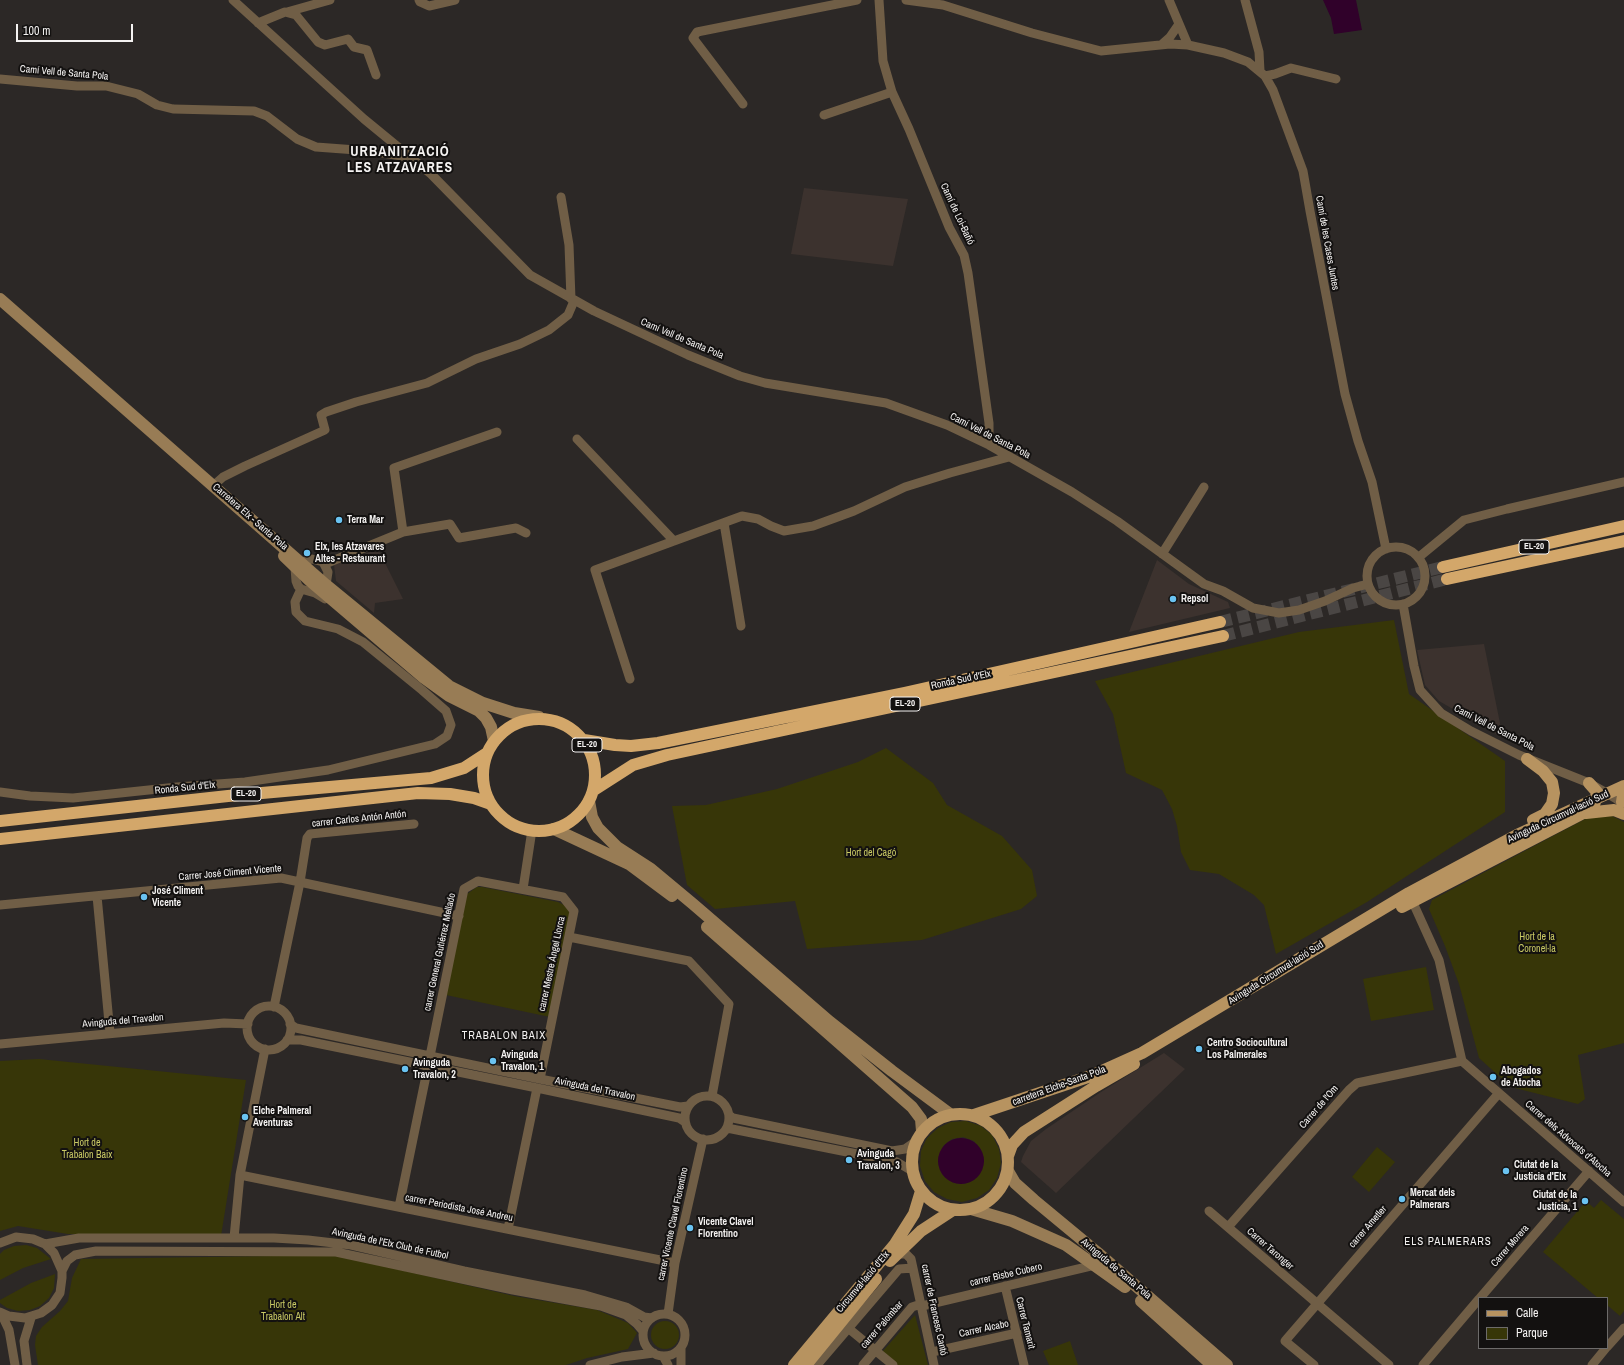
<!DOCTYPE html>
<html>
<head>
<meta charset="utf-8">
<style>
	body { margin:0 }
	#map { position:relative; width:1624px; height:1365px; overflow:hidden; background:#2c2826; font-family:"Archivo Narrow",sans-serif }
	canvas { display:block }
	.legend { position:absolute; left:1478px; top:1297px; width:130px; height:52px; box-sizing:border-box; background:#131110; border:1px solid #6d6b6a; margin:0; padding:5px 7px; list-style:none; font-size:12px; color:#f4f2f1 }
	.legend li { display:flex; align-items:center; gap:8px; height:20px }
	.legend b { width:20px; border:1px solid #6d6b6a }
	.scale { position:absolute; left:16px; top:24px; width:117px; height:18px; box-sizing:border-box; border:2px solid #f4f2f1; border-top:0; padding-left:5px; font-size:12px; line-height:14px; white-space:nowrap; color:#f4f2f1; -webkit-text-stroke:3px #131110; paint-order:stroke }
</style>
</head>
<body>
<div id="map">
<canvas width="1624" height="1365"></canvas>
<ul class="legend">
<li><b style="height:5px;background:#b79360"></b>Calle</li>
<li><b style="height:11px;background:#373608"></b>Parque</li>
</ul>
<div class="scale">100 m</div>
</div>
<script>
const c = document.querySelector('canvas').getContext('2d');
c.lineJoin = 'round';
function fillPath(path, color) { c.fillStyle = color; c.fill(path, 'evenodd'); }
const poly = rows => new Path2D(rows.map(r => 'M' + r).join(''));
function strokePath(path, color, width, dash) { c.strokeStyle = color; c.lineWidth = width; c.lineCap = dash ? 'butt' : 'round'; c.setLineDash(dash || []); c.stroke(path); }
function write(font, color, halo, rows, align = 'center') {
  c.font = font + ' "Archivo Narrow",sans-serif'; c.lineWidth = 4; c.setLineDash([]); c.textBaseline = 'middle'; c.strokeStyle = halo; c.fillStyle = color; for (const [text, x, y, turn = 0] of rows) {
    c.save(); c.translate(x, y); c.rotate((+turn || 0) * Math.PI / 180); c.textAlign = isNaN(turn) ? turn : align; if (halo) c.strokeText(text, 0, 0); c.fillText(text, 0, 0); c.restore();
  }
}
fillPath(poly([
	[804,188,908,199,893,266,791,254],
	[378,549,403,599,375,603,374,613,336,581,334,565],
	[1157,560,1189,584,1228,602,1230,608,1129,632],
	[1484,644,1503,738,1439,701,1425,685,1417,650],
	[1164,1053,1185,1069,1056,1193,1021,1162,1023,1156,1031,1141,1046,1129,1101,1092]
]), '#3c322e');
fillPath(poly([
	[1394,620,1409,694,1505,761,1505,812,1367,902,1276,954,1264,905,1254,895,1219,874,1190,870,1181,852,1177,826,1172,809,1162,790,1126,773,1113,714,1095,681,1299,632],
	[886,748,933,783,947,805,1002,836,1032,870,1037,896,1021,909,922,940,807,949,795,901,715,909,687,885,672,806,706,805,777,789,858,762],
	[1612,816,1624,822,1624,1043,1578,1055,1585,1099,1578,1104,1511,1087,1479,1058,1459,984,1445,946,1429,909,1432,900,1587,818],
	[477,887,482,887,558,902,566,906,568,909,570,915,550,1017,446,995,467,894],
	[1426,967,1434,1010,1371,1021,1363,979],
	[39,1059,246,1080,221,1236,68,1234,18,1226,0,1231,0,1061],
	[966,1121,981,1126,992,1135,999,1149,1001,1163,997,1178,989,1190,977,1198,962,1202,947,1199,934,1192,925,1181,920,1166,921,1151,927,1138,938,1128,951,1122],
	[963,1137,974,1141,981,1150,984,1161,974,1180,964,1184,953,1183,943,1146,952,1139],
	[1377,1147,1395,1162,1369,1192,1352,1177],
	[1601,1200,1624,1219,1624,1311,1620,1316,1607,1305,1607,1298,1598,1298,1543,1252,1586,1201,1594,1208],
	[26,1245,37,1248,51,1259,23,1268,0,1280,0,1254,4,1250,14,1246],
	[336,1255,514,1296,597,1310,628,1323,637,1333,628,1349,587,1358,566,1365,38,1365,35,1345,36,1336,42,1327,60,1311,68,1301,72,1278,81,1259],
	[55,1274,54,1288,49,1298,40,1306,30,1310,18,1311,7,1308,0,1303,0,1300,31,1283],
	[915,1315,928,1365,898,1365,882,1352],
	'651 1335a14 14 0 1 1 28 0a14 14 0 1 1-28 0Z',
	[1070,1341,1078,1365,1049,1365,1043,1351]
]), '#373608');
fillPath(poly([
	[1323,0,1356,0,1362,30,1334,34,1331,18],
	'938 1161a23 23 0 1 1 46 0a23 23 0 1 1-46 0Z'
]), '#30012a');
strokePath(poly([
	[1220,622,1443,567],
	[1223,636,1447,579]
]), '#4a4644', 12, [12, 6]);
strokePath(poly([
	[233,0,364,119,431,174,530,275,594,311,688,355,740,376,765,383,886,403,947,425,989,445,1072,492,1117,521,1204,584,1223,591,1253,608,1279,613,1299,610,1325,601,1353,588,1368,584],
	[419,0,420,2,429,6,455,0],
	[879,0,883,61,892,92,909,129,949,227,964,255,968,273,989,423,989,445],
	[906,0,943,5,1032,33,1101,51,1170,44,1188,45],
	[1169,0,1188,45,1224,53,1248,62,1265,76,1273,90,1303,171,1310,211,1345,394,1358,441,1372,482,1386,549],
	[1245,0,1259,52,1260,71],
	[287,12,330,0],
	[258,23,285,12,296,15,318,42,325,45,348,39,354,47,367,50,376,75],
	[1161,45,1170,37,1179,24],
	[1265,76,1275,74,1291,68,1336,79],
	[0,79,77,86,106,86,138,94,157,105,173,109,254,111,267,116,297,139,316,147,370,151,408,157],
	[743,104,693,38,697,32,857,0],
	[824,115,892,92],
	[561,197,569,245,571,299],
	[577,439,674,541],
	[214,485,223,477,245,466,325,430,321,415,326,412,356,402,427,383,476,359,520,344,549,330,568,315,574,301],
	[724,523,741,626],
	[403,532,394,468,497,432],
	'1367 576a29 29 0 1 1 58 0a29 29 0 1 1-58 0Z',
	[1162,554,1204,487],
	[1419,557,1464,520,1507,509,1624,482],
	[301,562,312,559,323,562,328,572,326,585],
	[325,564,403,532,450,524,459,538,516,528,526,533],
	[295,568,296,581,298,586,301,589,315,593,325,599],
	[1403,604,1414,666,1420,690,1441,713,1471,731,1519,755,1589,783,1615,798,1624,805],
	[630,679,595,570,742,516,758,519,771,526,784,531,813,526,854,511,905,487,950,473,1009,457],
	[0,792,30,796,73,798,177,787,245,782,328,770,435,744,447,736,451,725,446,711,422,690,363,642,338,629,305,621,296,612,295,602,301,589],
	[523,889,532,830],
	[97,896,110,1033],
	[1410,896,1439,960,1462,1061,1624,1202],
	[0,905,281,878,459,916],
	[569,937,689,961,729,1004,712,1096],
	'247 1028a22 22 0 1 1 44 0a22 22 0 1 1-44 0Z',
	[274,1007,300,882,307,838,310,834,414,824],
	[290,1024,296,1028,540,1079,680,1107,688,1106],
	[287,1040,301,1040,537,1088,679,1118,685,1122],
	[0,1044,224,1023,248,1024],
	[430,1056,464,889,478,881,563,897,574,911,540,1079],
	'685 1118a22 22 0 1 1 44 0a22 22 0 1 1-44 0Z',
	[729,1115,733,1118,892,1151,905,1149,915,1142],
	[727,1128,897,1162,912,1171],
	[240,1175,675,1263],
	[399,1207,428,1066],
	[1209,1211,1389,1365],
	[1228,1227,1349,1090,1357,1083,1462,1061],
	[508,1229,537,1088],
	[234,1238,240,1175,265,1049],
	[0,1243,16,1237,33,1239,45,1244,54,1253,62,1271,62,1278,60,1293,52,1305,41,1313,25,1318,9,1316,0,1312],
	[45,1244,79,1238,274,1238,308,1240,351,1245,464,1271,585,1295,626,1307,644,1317,652,1318],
	[896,1256,899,1254,906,1254,911,1259,934,1365],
	[62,1271,67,1261,75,1255,96,1251,336,1252,513,1290,601,1306,626,1315,637,1324,643,1331],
	[1005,1286,1024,1365],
	[1480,1298,1589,1171],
	[922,1306,1095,1265],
	[1,1313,9,1330,15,1365],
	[668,1314,675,1263,703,1139],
	'643 1335a21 21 0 1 1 42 0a21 21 0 1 1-42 0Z',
	[848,1328,893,1365],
	[1607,1347,1624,1328],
	[932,1352,1017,1333],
	[663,1356,668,1365],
	[27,1365,24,1341,31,1318],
	[590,1365,622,1357,654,1353],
	[681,1365,681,1348],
	[817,1365,899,1269,913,1268],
	[863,1365,912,1307,921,1304],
	[1314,1365,1285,1341,1499,1093],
	[1423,1365,1479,1299],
	[1592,1365,1606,1348]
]), '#705e46', 9);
strokePath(poly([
	[0,299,326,585,449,686,483,703,514,713,539,717],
	[284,556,309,580,424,678,449,696,479,711,486,718,491,727,494,741],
	[589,801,592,817,598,828,617,847,651,869,693,904,830,1022,892,1071,950,1114],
	[554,829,629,864,672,896],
	[707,927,912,1107,921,1119,922,1131],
	[1008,1171,1015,1183,1034,1200,1098,1253,1227,1365],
	[971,1209,1012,1221,1066,1245,1125,1287],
	[1141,1301,1212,1365]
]), '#987c55', 12);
strokePath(poly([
	[1527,759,1543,771,1552,782,1554,793,1552,804,1545,814,1533,820],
	[1589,783,1597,792,1595,802,1593,804],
	[1622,802,1624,789],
	[1586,813,1614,810,1624,814],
	[1402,907,1593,808],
	'912 1162a48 48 0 1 1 96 0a48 48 0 1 1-96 0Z',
	[974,1115,1091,1076,1142,1053,1409,893,1517,835,1624,786],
	[1008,1156,1012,1145,1024,1132,1096,1086,1134,1064],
	[890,1261,921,1231,953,1210],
	[794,1365,895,1244,914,1214,921,1191],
	[806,1365,876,1279]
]), '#b79360', 12);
strokePath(poly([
	[1443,567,1624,526],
	[1447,579,1624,541],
	'483 775a56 56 0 1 1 112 0a56 56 0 1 1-112 0Z',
	[584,740,615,745,631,746,658,743,905,693,1220,622],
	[594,790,633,765,667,755,1223,636],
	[0,821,228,796,431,778,464,768,487,753],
	[0,839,418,793,450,794,474,798,491,804]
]), '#d3a76a', 12);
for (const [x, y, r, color] of [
	[339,520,4,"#6ac3f1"],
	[307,553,4,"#6ac3f1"],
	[1173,599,4,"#6ac3f1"],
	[144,897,4,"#6ac3f1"],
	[1199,1049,4,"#6ac3f1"],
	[493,1061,4,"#6ac3f1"],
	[405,1069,4,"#6ac3f1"],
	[1493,1077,4,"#6ac3f1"],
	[245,1117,4,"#6ac3f1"],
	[849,1160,4,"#6ac3f1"],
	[1506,1171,4,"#6ac3f1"],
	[1402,1199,4,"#6ac3f1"],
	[1585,1201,4,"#6ac3f1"],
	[690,1228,4,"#6ac3f1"]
]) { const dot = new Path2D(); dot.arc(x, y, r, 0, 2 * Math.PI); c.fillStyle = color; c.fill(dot); strokePath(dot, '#131110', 1.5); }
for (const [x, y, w] of [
	[1534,547,30],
	[905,704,30],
	[587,745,30],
	[246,794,30]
]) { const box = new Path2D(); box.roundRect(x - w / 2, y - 7, w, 14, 3); c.fillStyle = '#131110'; c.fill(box); strokePath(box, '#f4f2f1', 1); }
write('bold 9px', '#f4f2f1', null, [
	["EL-20",1534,547],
	["EL-20",905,704],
	["EL-20",587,745],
	["EL-20",246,794]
]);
write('10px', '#f4f2f1', '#131110', [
	["Camí Vell de Santa Pola",64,73,5],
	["Camí de Loi-Bañó",957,214,65],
	["Camí de les Cases Juntes",1327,243,80],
	["Camí Vell de Santa Pola",682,339,23],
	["Camí Vell de Santa Pola",990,436,27],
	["Carretera Elx - Santa Pola",250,517,41],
	["Ronda Sud d'Elx",961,680,-12],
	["Camí Vell de Santa Pola",1494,728,27],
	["Ronda Sud d'Elx",185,788,-6],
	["Avinguda Circumval·lació Sud",1558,817,-25],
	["carrer Carlos Antón Antón",359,819,-6],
	["Carrer José Climent Vicente",230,873,-5],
	["carrer General Gutiérrez Mellado",440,952,-78],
	["carrer Mestre Ángel Llorca",552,964,-78],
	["Avinguda Circumval·lació Sud",1276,973,-32],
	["Avinguda del Travalon",123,1021,-5],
	["carretera Elche-Santa Pola",1059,1086,-20],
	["Avinguda del Travalon",595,1089,12],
	["Carrer de l'Om",1319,1107,-49],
	["Carrer dels Advocats d'Atocha",1568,1139,41],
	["carrer Periodista José Andreu",459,1208,11],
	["carrer Vicente Clavel Florentino",673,1224,-78],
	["carrer Ametler",1368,1227,-49],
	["Avinguda de l'Elx Club de Futbol",390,1244,12],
	["Carrer Morera",1510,1246,-49],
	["Carrer Taronger",1270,1249,41],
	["Avinguda de Santa Pola",1116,1269,40],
	["carrer Bisbe Cubero",1006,1275,-13],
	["Circumval·lació d'Elx",863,1282,-50],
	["carrer de Francesc Cantó",934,1310,78],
	["Carrer Tamarit",1025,1323,76],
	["carrer Palombar",882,1325,-49],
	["Carrer Alcabo",984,1329,-12]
]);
write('bold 10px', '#f4f2f1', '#131110', [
	["Terra Mar",347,520],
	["Elx, les Atzavares",315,547],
	["Altes - Restaurant",315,559],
	["Repsol",1181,599],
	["José Climent",152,891],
	["Vicente",152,903],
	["Centro Sociocultural",1207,1043],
	["Los Palmerales",1207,1055],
	["Avinguda",501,1055],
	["Travalon, 1",501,1067],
	["Avinguda",413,1063],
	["Travalon, 2",413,1075],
	["Abogados",1501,1071],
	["de Atocha",1501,1083],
	["Elche Palmeral",253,1111],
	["Aventuras",253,1123],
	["Avinguda",857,1154],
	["Travalon, 3",857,1166],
	["Ciutat de la",1514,1165],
	["Justicia d'Elx",1514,1177],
	["Mercat dels",1410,1193],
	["Palmerars",1410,1205],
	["Ciutat de la",1577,1195,"right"],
	["Justícia, 1",1577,1207,"right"],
	["Vicente Clavel",698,1222],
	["Florentino",698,1234]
], 'left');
write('10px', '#c9c964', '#131110', [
	["Hort del Cagó",871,853],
	["Hort de la",1537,937],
	["Coronel·la",1537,949],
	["Hort de",87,1143],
	["Trabalon Baix",87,1155],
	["Hort de",283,1305],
	["Trabalon Alt",283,1317]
]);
c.letterSpacing = '1px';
write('11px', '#f4f2f1', '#131110', [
	["TRABALON BAIX",504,1036],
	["ELS PALMERARS",1448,1242]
]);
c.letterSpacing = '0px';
c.letterSpacing = '1px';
write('bold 14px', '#f4f2f1', '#131110', [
	["URBANITZACIÓ",400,152],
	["LES ATZAVARES",400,168]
]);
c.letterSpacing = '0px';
</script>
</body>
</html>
